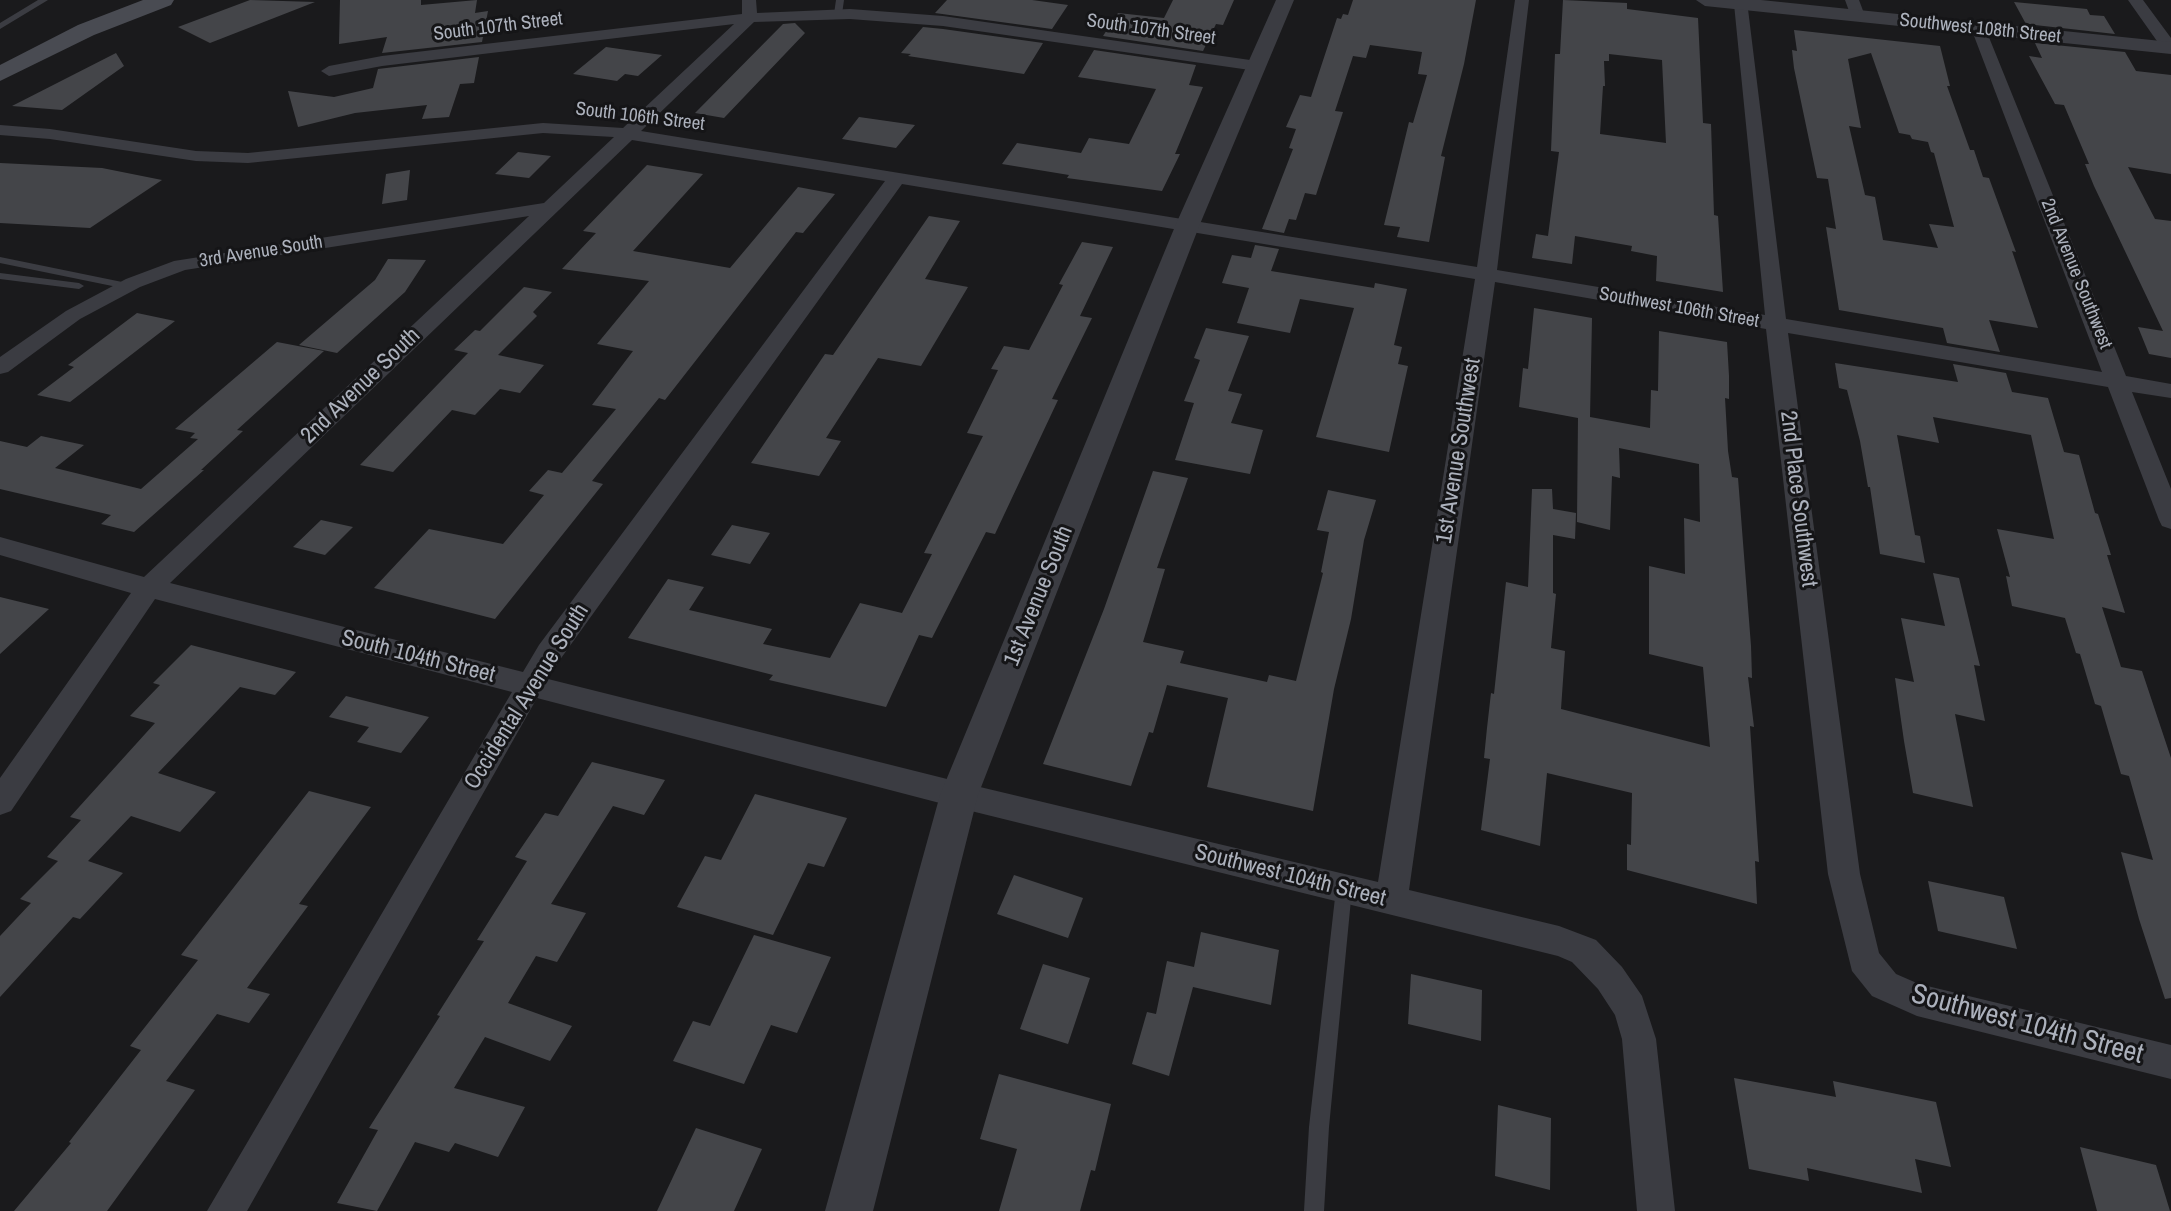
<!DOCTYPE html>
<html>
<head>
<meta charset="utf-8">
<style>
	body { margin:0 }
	canvas { display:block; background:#1a1a1c }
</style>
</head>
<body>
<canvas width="2171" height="1211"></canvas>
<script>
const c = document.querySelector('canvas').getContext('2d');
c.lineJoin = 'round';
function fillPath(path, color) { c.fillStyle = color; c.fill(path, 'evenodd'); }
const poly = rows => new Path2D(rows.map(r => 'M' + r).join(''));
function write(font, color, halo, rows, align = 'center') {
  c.font = font + ' "Archivo Narrow",sans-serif'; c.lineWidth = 6; c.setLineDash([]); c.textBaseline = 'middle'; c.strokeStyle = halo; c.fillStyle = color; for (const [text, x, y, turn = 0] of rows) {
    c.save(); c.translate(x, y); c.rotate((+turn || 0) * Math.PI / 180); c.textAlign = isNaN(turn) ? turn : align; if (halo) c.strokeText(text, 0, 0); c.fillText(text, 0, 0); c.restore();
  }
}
fillPath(poly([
	[250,0,315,2,210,43,178,27],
	[340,0,421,0,421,5,477,0,475,13,488,11,482,42,382,53,387,37,339,44],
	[947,0,1032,0,1068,5,1052,29,935,13],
	[1173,0,1234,0,1223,25,1216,24,1203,51,1103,36,1118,13,1164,18],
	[1353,0,1476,0,1464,64,1441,156,1445,157,1429,242,1397,237,1400,227,1384,225,1409,122,1413,123,1427,75,1418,74,1422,52,1370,45,1366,58,1353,56,1335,111,1343,112,1316,195,1305,193,1296,220,1289,219,1284,233,1262,229,1293,149,1289,148,1296,129,1286,127,1300,95,1311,97,1337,18,1341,19,1343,14,1348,15],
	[1563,0,1627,3,1627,9,1698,18,1703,123,1711,124,1714,215,1718,216,1723,292,1656,281,1657,256,1631,251,1632,246,1575,236,1572,264,1532,258,1536,234,1548,236,1559,152,1551,151,1555,54,1560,54],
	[1609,54,1662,60,1666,143,1600,134,1603,86,1605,86,1604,61,1609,61],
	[2014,2,2087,9,2090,15,2104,16,2115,34,2026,24],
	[795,23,805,33,724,118,695,113,783,24],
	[923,27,943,29,1043,43,1024,74,908,56,911,54,901,53],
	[1794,30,1940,46,1950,86,1947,86,1970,150,1974,150,1983,177,1989,178,2016,252,2012,251,2038,328,1989,320,2000,352,1947,343,1943,328,1839,310,1826,227,1836,229,1828,179,1817,178,1794,68,1792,50,1797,51],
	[1871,53,1899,133,1910,135,1912,139,1928,142,1931,152,1934,153,1954,227,1929,224,1938,248,1883,240,1875,197,1865,195,1849,126,1861,128,1848,59],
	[2035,43,2125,52,2136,71,2171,75,2171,174,2128,167,2155,219,2171,221,2171,358,2149,354,2138,327,2163,331,2094,186,2085,164,2089,164,2064,105,2055,104,2029,56,2042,58],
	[606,47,662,55,638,76,625,74,617,81,573,74],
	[1094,50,1196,65,1189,85,1203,87,1175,154,1180,154,1162,191,1067,178,1069,175,1002,164,1017,143,1081,153,1089,138,1129,144,1156,89,1078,77],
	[116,53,124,66,62,110,12,106],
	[479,57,474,83,460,84,449,117,422,119,427,105,355,113,298,127,288,91,334,97,373,88,378,69],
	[859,117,915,125,896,148,842,139],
	[518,152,551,156,529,178,495,174],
	[0,163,102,168,162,180,90,228,0,223],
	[647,165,703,174,633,251,730,268,798,187,835,194,803,233,796,232,665,400,659,398,592,481,603,484,495,619,374,588,429,529,503,544,544,495,529,491,548,470,562,473,616,409,592,405,633,351,597,344,649,281,562,269,596,233,583,231],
	[410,170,407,200,382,204,386,174],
	[929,216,960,221,925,279,968,287,921,366,878,358,826,438,841,441,819,476,751,463,825,354,833,355],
	[1082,242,1113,247,1080,316,1092,318,1052,399,1058,400,995,534,986,532,932,638,919,635,886,707,769,680,773,675,628,638,668,579,704,587,689,610,772,629,763,644,830,658,860,603,902,613,932,554,924,553,983,436,967,433,998,370,991,369,1004,346,1029,350,1063,285,1059,284],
	[1255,245,1279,249,1271,271,1374,288,1375,283,1407,289,1394,345,1402,347,1398,364,1408,366,1389,452,1316,437,1354,308,1300,299,1290,333,1237,323,1249,288,1222,283,1232,255,1251,258],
	[388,259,426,260,405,292,337,353,299,345,375,280],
	[524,287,552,292,533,312,537,316,498,355,544,365,520,393,500,389,475,415,452,410,393,472,360,465,468,353,454,350,475,330,480,331],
	[1534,308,1592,318,1590,417,1650,428,1651,390,1658,391,1659,331,1727,342,1729,376,1729,399,1725,398,1728,451,1732,477,1738,478,1751,646,1752,678,1748,677,1754,727,1750,726,1759,862,1755,861,1757,904,1627,870,1627,844,1631,845,1632,793,1547,773,1540,846,1481,830,1490,759,1484,758,1487,728,1491,693,1494,694,1506,582,1528,587,1532,489,1552,489,1553,509,1576,513,1575,539,1553,535,1553,593,1556,594,1551,648,1565,651,1561,709,1710,747,1703,667,1649,654,1649,566,1685,574,1684,518,1700,522,1699,464,1619,448,1620,478,1612,476,1610,530,1577,522,1578,418,1519,407,1523,368,1528,369],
	[137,313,175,321,70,402,37,395,74,367,68,365],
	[1206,328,1249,336,1228,391,1242,394,1231,423,1263,430,1250,474,1175,460,1194,403,1184,401,1200,360,1194,358],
	[277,342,324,351,237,430,243,431,201,470,204,470,134,532,101,524,111,515,0,489,0,441,27,447,41,436,84,445,55,468,141,489,198,439,190,438,195,433,175,429],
	[1835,363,1958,382,1953,364,2006,373,2012,392,2048,398,2064,452,2079,455,2095,513,2098,514,2111,555,2107,555,2125,613,2102,607,2121,667,2142,671,2171,758,2171,998,2165,999,2139,919,2121,852,2153,860,2129,776,2121,774,2101,706,2095,704,2080,654,2076,653,2065,618,2012,606,2006,576,2010,577,1997,529,2054,539,2031,435,1933,417,1939,443,1897,435,1915,535,1920,536,1925,563,1880,554,1870,487,1868,487,1860,441,1847,390,1839,388],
	[1153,471,1188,478,1157,568,1165,569,1143,642,1184,651,1180,663,1267,682,1269,675,1296,681,1323,573,1321,572,1329,532,1317,530,1328,490,1376,500,1364,540,1351,619,1334,689,1313,811,1207,787,1228,698,1167,685,1153,733,1149,732,1131,786,1043,764,1104,609],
	[321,520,353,527,325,555,293,547],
	[732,525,770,533,750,564,711,555],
	[1933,573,1959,578,1980,666,1974,665,1985,721,1955,714,1973,807,1913,793,1904,741,1895,678,1914,682,1901,618,1945,626],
	[0,597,49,609,0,654],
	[191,645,296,672,275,695,240,687,158,773,216,792,180,832,131,816,88,861,123,873,80,919,73,917,0,997,0,936,31,903,20,899,58,861,47,857,81,820,70,817,155,723,130,716,160,685,153,683],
	[346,696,429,717,401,753,357,742,369,727,329,717],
	[592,762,665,780,644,815,613,806,551,904,586,913,557,962,536,956,508,1003,572,1026,550,1061,485,1037,454,1088,525,1107,498,1157,455,1143,449,1152,415,1142,377,1211,337,1203,378,1130,369,1128,440,1016,437,1015,484,941,477,940,527,861,515,857,545,813,558,816],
	[309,791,371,807,299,904,308,906,247,988,270,994,249,1023,217,1014,166,1081,195,1090,107,1211,14,1211,71,1143,69,1142,141,1050,130,1046,198,960,181,955],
	[755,794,847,818,824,867,808,863,773,935,677,907,705,856,721,860],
	[1014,875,1083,898,1068,938,997,914],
	[1928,881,2004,897,2017,949,1938,931],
	[1201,932,1279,950,1271,1005,1193,987,1169,1076,1132,1064,1147,1012,1156,1014,1167,961,1194,967],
	[754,935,831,957,797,1033,771,1025,744,1084,673,1061,693,1021,710,1026],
	[1043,964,1090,978,1068,1044,1020,1029],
	[1411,974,1482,990,1481,1041,1408,1024],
	[999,1074,1111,1104,1095,1171,1091,1170,1080,1211,999,1211,1017,1149,980,1139],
	[1734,1078,1836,1097,1833,1081,1936,1102,1951,1167,1915,1159,1922,1193,1807,1168,1809,1181,1749,1169],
	[1498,1105,1551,1118,1550,1190,1495,1176],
	[696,1128,762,1149,734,1211,657,1211],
	[2080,1147,2156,1165,2170,1211,2097,1211]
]), '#444549');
fillPath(poly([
	[38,0,48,0,0,29,0,23,38,0],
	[836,0,844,0,842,14,838,16,834,14,836,0],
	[0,257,127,283,132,286,127,289,0,263,0,257],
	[0,273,79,283,84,286,79,289,0,279,0,273],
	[1344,881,1350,884,1352,889,1329,1127,1324,1211,1304,1211,1309,1127,1336,889,1338,884,1344,881]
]), '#3b3c42');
fillPath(poly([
	[742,0,756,0,757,13,850,9,943,16,1257,61,1265,66,1257,71,943,26,850,19,754,22,641,131,1477,267,1515,0,1529,0,1497,270,1765,315,1734,4,1740,0,1747,1,1786,319,2102,372,1971,28,1974,25,1984,25,2126,376,2171,384,2171,398,2132,392,2171,489,2171,529,2162,526,2159,520,2108,387,1788,333,1860,874,1879,953,1896,974,1919,984,2171,1045,2171,1079,1917,1016,1872,996,1852,971,1828,874,1766,329,1495,282,1409,890,1559,926,1596,940,1622,967,1642,996,1656,1039,1675,1211,1637,1211,1622,1039,1615,1015,1598,989,1572,962,1558,956,959,808,537,698,247,1211,207,1211,512,692,155,599,11,811,0,815,0,778,131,593,0,555,0,537,144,577,529,216,185,270,140,287,80,319,8,372,0,374,0,357,66,311,126,279,174,261,544,203,614,137,543,133,248,163,196,161,50,139,0,135,0,125,50,129,196,151,248,153,543,123,623,128,734,24,382,66,329,76,321,71,329,66,382,56,742,14,742,0],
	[632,140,885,181,539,645,523,672,170,583,632,140],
	[902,184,1475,279,1378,882,959,782,548,679,559,661,902,184],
	[1845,0,1859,0,1865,16,1862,19,1852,19,1845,0],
	[2128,0,2143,0,2171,38,2171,53,2164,51,2128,0]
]), '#3b3c42');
fillPath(poly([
	[1276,0,1294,0,1200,224,978,795,873,1211,825,1211,940,795,1176,224,1276,0],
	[1696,0,1761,0,2171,42,2171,54,1705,6,1696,0]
]), '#3b3c42');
fillPath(poly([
	[143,0,174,0,171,5,94,35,0,81,0,65,78,25,143,0]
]), '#494b52');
write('19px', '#acb1bc', '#151517', [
	["South 107th Street",498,27,-7],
	["Southwest 108th Street",1980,29,6],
	["South 107th Street",1151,30,8],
	["South 106th Street",640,117,7],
	["3rd Avenue South",261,252,-9],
	["2nd Avenue Southwest",2076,274,68],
	["Southwest 106th Street",1679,308,10]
]);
write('23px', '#acb1bc', '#151517', [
	["2nd Avenue South",361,386,-44],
	["1st Avenue Southwest",1459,451,-81],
	["2nd Place Southwest",1798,499,83],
	["1st Avenue South",1039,596,-68],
	["South 104th Street",418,657,14],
	["Occidental Avenue South",527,697,-58],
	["Southwest 104th Street",1290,876,14]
]);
write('28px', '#acb1bc', '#151517', [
	["Southwest 104th Street",2027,1025,15]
]);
</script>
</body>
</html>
